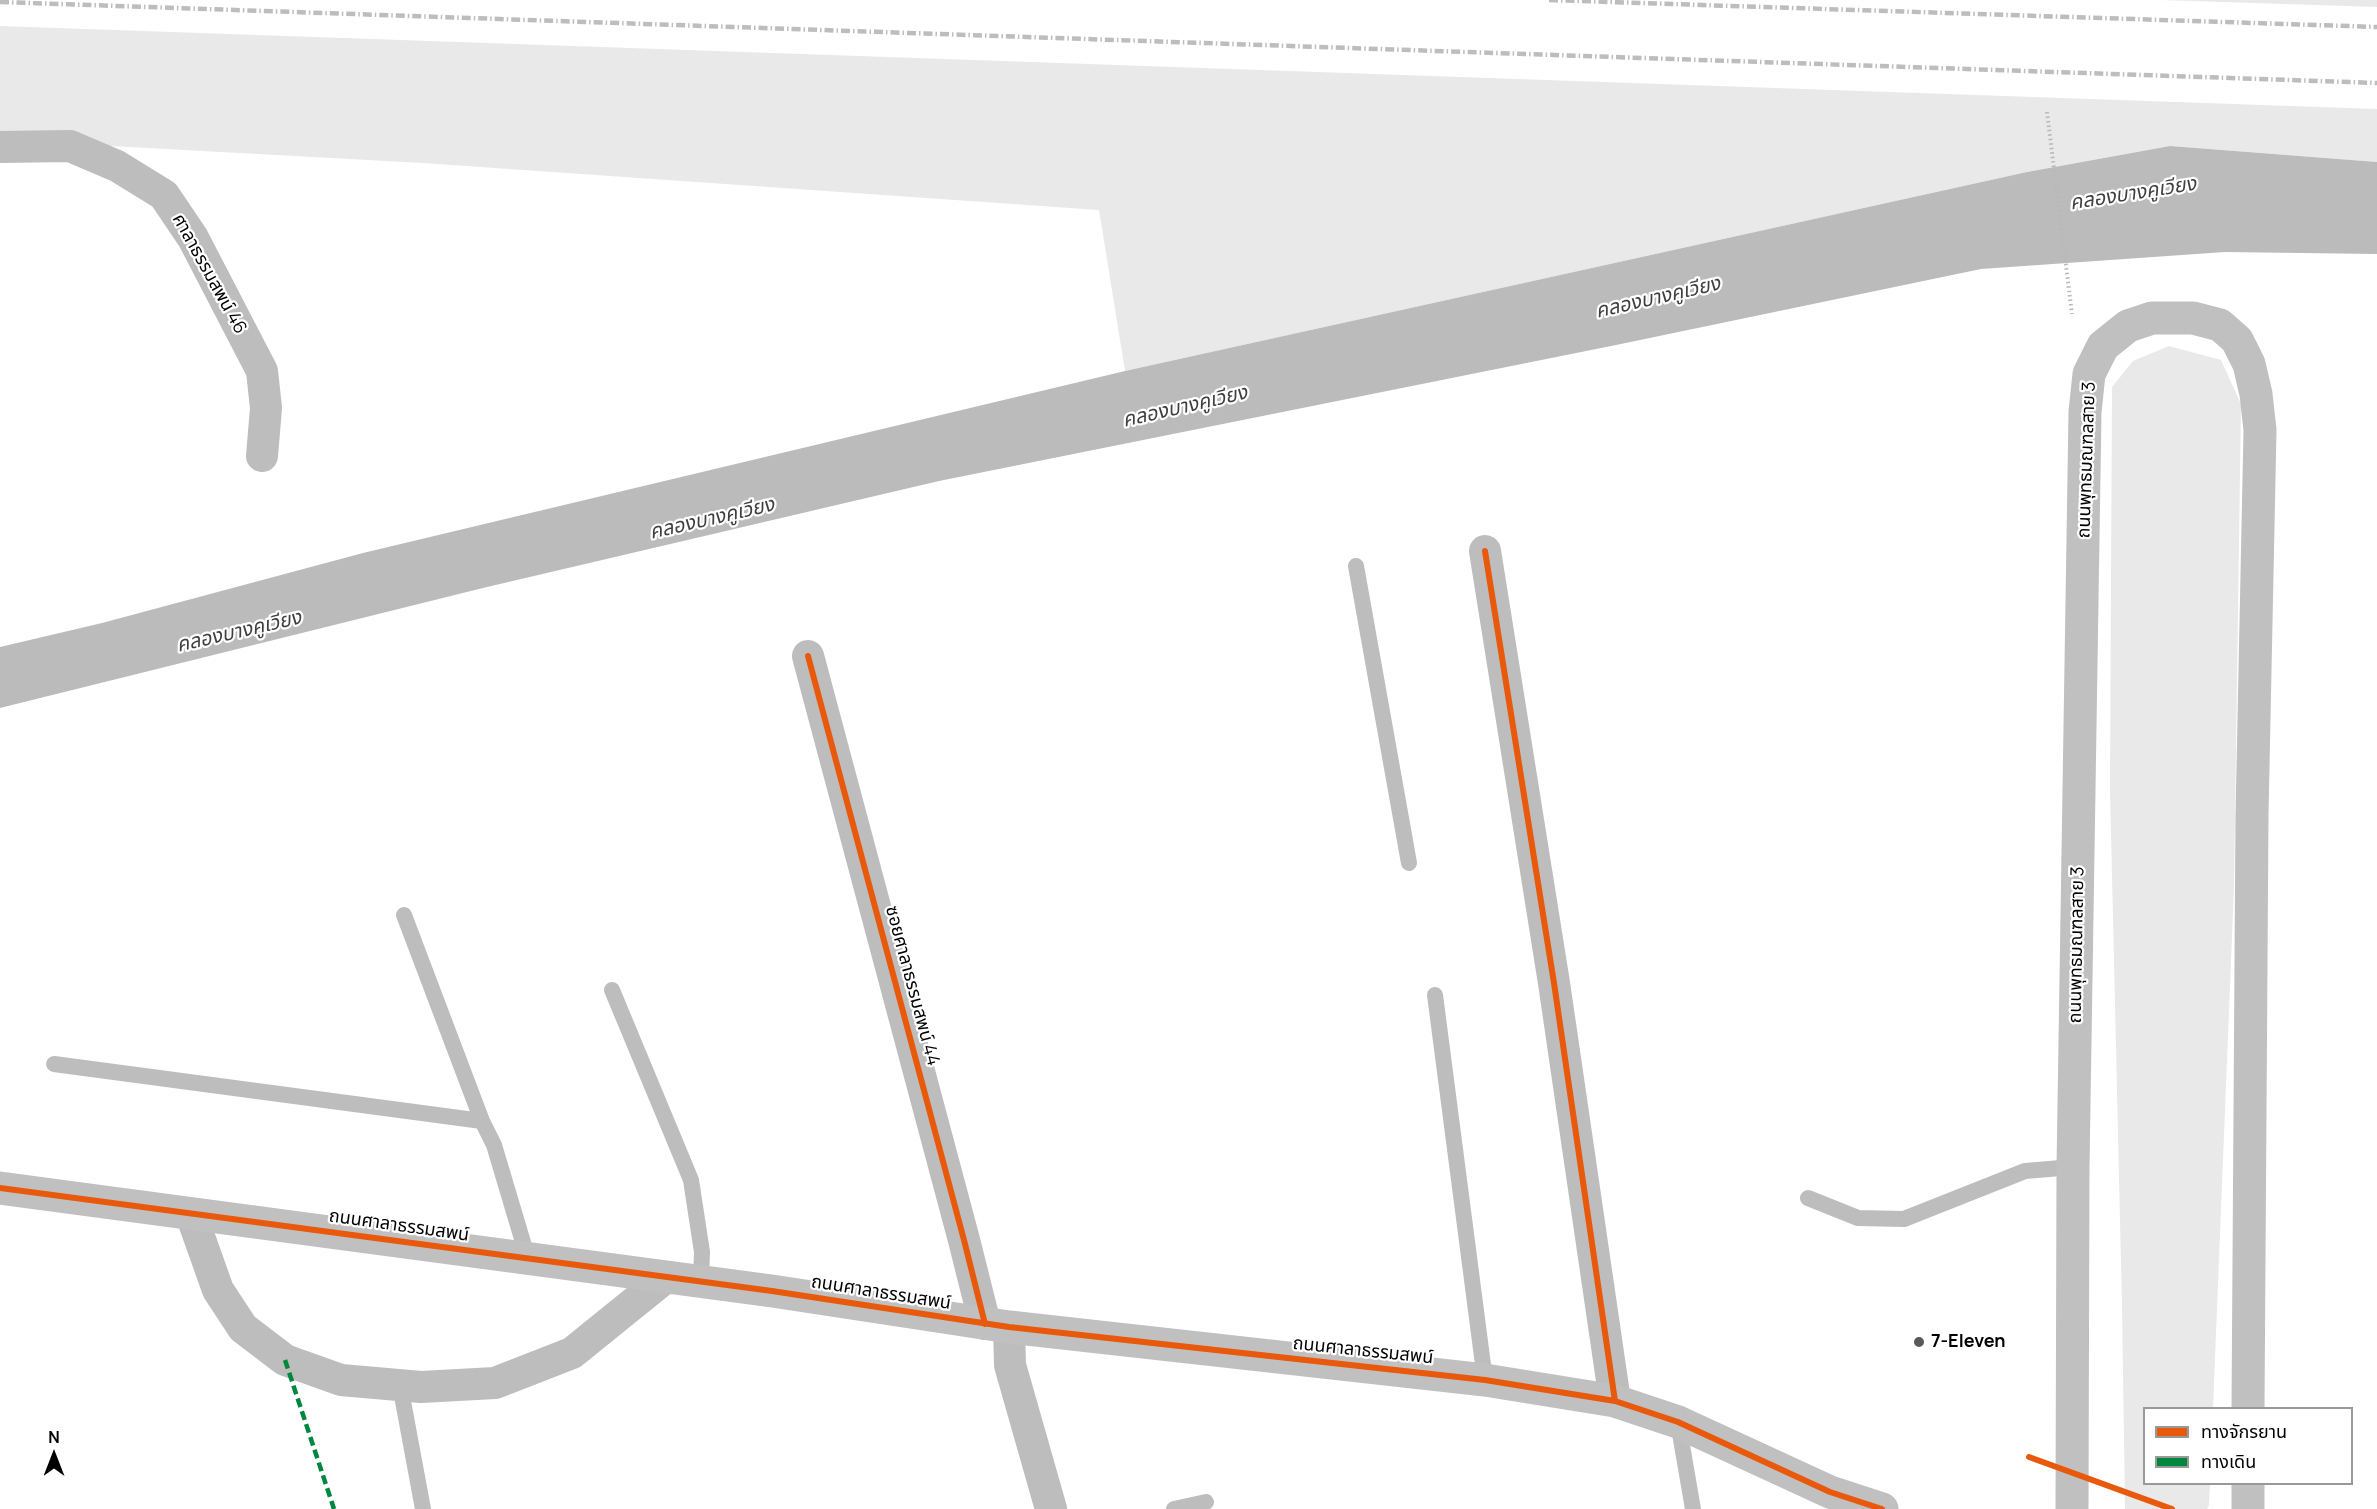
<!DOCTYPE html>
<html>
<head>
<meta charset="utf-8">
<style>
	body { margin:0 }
	#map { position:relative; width:2377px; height:1509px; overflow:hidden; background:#fff; font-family:Manrope,"Noto Sans Thai",sans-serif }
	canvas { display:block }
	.legend { position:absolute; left:2143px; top:1407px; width:210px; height:78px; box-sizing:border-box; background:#fff; border:2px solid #999; margin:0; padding:8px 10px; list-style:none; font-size:18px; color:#000 }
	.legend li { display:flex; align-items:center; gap:12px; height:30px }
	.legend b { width:30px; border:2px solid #999 }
	.north { position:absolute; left:24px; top:1425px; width:60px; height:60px; -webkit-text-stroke:4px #fff; paint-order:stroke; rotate:0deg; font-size:16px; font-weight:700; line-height:24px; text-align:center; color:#000 }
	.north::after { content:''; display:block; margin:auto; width:21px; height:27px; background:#000; clip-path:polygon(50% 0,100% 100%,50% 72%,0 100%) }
</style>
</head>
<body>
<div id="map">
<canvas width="2377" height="1509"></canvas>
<ul class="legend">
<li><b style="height:8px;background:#e8590c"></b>ทางจักรยาน</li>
<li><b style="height:8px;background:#00873e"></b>ทางเดิน</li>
</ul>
<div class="north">N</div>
</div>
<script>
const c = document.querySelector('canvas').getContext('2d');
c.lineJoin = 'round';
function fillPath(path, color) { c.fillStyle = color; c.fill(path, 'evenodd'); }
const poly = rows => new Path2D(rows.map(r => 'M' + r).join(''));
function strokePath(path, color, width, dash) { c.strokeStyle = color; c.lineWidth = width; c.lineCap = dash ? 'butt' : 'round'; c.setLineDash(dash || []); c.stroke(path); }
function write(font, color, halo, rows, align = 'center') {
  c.font = font + ' Manrope,"Noto Sans Thai",sans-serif'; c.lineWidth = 4.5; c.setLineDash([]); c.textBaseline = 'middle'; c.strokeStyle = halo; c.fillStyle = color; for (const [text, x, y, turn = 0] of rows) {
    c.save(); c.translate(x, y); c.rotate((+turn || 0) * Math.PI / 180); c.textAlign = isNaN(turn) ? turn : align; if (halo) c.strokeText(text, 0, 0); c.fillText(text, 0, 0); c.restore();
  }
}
fillPath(poly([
	[2161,0,2377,0,2377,7],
	[0,26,2377,109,2377,162,2170,146,2027,172,1125,371,1099,210,423,163,0,140],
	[2169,346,2221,360,2241,404,2234,887,2213,1408,2144,1408,2144,1484,2210,1484,2209,1505,2207,1509,2125,1509,2122,1306,2110,789,2112,387,2133,361]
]), '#e9e9e9');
fillPath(poly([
	[2170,146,2377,162,2377,254,2225,252,1981,269,1616,345,939,481,487,587,0,708,0,647,102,623,363,553,1125,371,2027,172]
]), '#bbb');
strokePath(poly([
	[2047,112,2072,314]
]), '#b8b8b8', 4, [1.5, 3]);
strokePath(poly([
	[1356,566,1409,863],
	[404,915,482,1121],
	[612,990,691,1180,702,1252,701,1282],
	[1435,995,1485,1380],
	[54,1064,482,1121,494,1145,528,1259],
	[1808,1198,1858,1218,1904,1219,2025,1171,2073,1167],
	[400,1385,423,1509],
	[1678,1422,1693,1509],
	[1174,1509,1206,1502]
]), '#bdbdbd', 16);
strokePath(poly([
	[0,147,70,146,117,166,164,195,193,238,262,371,266,408,262,456],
	[1485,551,1554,983,1615,1401],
	[808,656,964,1240,985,1324],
	[191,1214,218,1290,243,1328,285,1360,341,1380,421,1387,495,1383,572,1353,666,1277],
	[1009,1327,1010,1365,1051,1509]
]), '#bdbdbd', 32);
strokePath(poly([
	[0,1188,772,1291,1009,1327,1485,1380,1615,1401,1678,1422,1830,1492,1882,1509],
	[2072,1509,2073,1167,2085,412,2089,374,2103,346,2128,326,2152,318,2193,318,2220,325,2237,340,2249,364,2256,394,2260,430,2252,815,2248,1408],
	[2248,1509,2248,1484]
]), '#c0c0c0', 33);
strokePath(poly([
	[1549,0,2377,27],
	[0,2,2377,83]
]), '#bdbdbd', 4.5, [9, 3, 1.5, 3]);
strokePath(poly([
	[285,1360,334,1509]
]), '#00873e', 4.5, [9, 4.5]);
strokePath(poly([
	[1485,551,1554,983,1615,1401],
	[808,656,964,1240,985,1324],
	[0,1188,772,1291,1009,1327,1485,1380,1615,1401,1678,1422,1830,1492,1882,1509],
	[2029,1457,2172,1509]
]), '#e8590c', 6);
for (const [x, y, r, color] of [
	[1919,1342,6,"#595959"]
]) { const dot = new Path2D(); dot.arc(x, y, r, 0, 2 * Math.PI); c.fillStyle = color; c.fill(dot); strokePath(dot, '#fff', 2); }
write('18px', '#000', '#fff', [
	["ศาลาธรรมสพน์ 46",209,274,61],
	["ถนนพุทธมณฑลสาย 3",2087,460,-88],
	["ถนนพุทธมณฑลสาย 3",2077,945,-89],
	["ซอยศาลาธรรมสพน์ 44",912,986,75],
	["ถนนศาลาธรรมสพน์",399,1226,8],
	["ถนนศาลาธรรมสพน์",881,1293,9],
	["ถนนศาลาธรรมสพน์",1363,1351,6]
]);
write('bold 18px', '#000', '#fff', [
	["7-Eleven",1931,1342]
], 'left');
write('italic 20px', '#3f3f3f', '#fff', [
	["คลองบางคูเวียง",2133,194,-9],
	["คลองบางคูเวียง",1658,298,-13],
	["คลองบางคูเวียง",1185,407,-13],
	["คลองบางคูเวียง",712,519,-13],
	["คลองบางคูเวียง",239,632,-13]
]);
</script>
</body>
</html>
